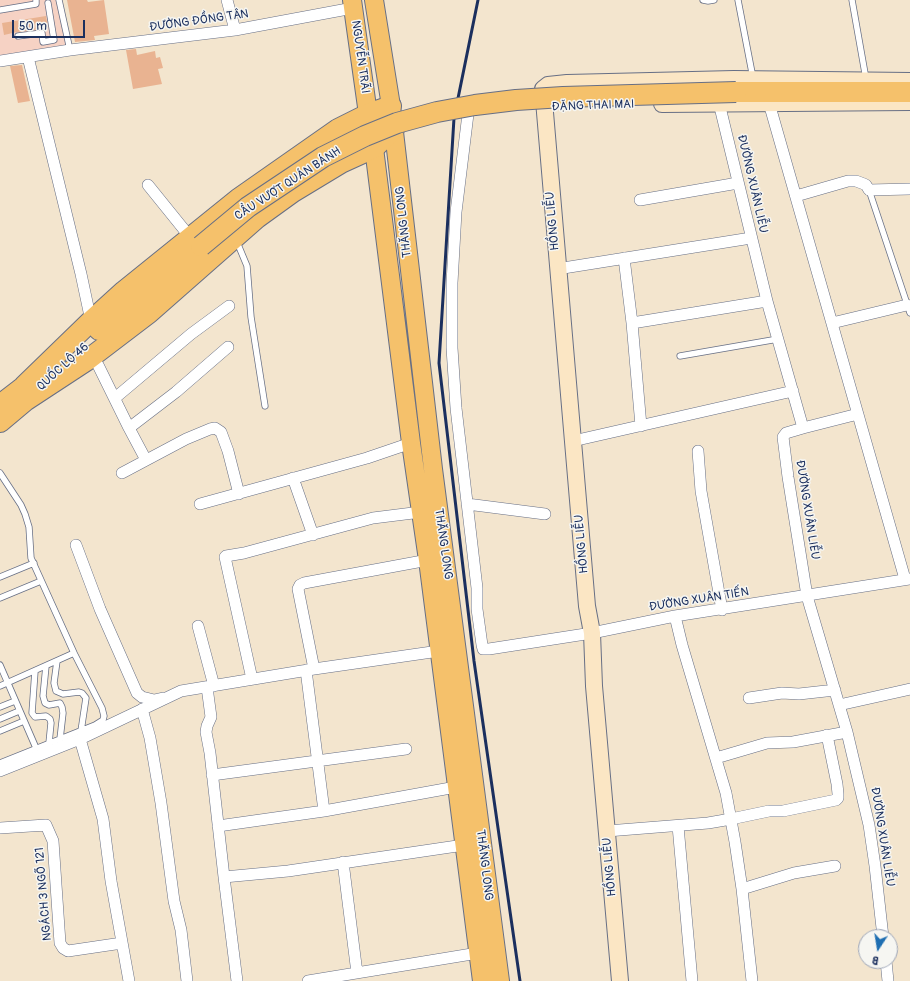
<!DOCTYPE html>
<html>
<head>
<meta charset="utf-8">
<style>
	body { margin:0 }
	#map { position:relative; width:910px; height:981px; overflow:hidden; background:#f3e5ce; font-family:Pangolin,sans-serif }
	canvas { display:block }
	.north { position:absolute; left:858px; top:929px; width:40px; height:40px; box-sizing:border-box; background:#f6f6f2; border:1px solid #9ea6b7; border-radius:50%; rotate:192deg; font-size:11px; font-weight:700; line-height:16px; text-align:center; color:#1b2f5e }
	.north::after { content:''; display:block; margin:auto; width:14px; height:18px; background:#1f6fb2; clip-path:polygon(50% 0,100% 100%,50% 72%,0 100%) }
	.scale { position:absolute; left:12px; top:20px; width:73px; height:18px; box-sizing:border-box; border:2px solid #1b2f5e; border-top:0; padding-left:5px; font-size:12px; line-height:14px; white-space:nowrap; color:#1b2f5e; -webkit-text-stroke:3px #f6f6f2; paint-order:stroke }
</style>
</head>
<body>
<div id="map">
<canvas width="910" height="981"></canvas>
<div class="north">B</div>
<div class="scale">50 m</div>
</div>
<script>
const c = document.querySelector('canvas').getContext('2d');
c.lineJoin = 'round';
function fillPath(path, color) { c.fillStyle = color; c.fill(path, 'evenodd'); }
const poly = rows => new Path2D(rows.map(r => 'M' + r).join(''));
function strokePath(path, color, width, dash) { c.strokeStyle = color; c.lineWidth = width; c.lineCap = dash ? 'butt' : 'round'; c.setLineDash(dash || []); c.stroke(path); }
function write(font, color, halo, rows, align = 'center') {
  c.font = font + ' Pangolin,sans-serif'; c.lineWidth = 3; c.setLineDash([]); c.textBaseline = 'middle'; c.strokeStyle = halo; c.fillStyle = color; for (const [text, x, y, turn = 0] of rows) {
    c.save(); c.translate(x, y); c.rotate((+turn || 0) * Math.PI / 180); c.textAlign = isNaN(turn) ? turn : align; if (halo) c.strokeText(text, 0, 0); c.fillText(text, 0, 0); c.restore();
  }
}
fillPath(poly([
	[0,0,58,0,70,50,0,60]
]), '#f6d2c4');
fillPath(poly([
	[67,0,87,0,88,2,104,0,109,34,94,36,95,40,75,42],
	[46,16,48,28,17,32,4,35,2,23],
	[136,49,137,55,155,51,156,58,160,57,163,68,158,69,162,84,133,89,126,50],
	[22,65,30,101,18,103,10,66]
]), '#e9b391');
const lane = poly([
	[59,0,70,50],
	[703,0,708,1,714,0],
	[738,0,753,78],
	[852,0,866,79],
	[0,10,36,4,36,0],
	[18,36,42,33,43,42,54,40,48,3],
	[869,190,910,313],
	[237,242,247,266,251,317,265,406],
	[680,356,778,339],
	[0,473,21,505,25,514,29,527,31,558,74,653,0,686],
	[0,577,34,563],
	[0,598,41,581],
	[57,661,54,683,56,691,63,694,79,692,82,693,86,698,81,731],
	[0,665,36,748],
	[46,666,43,696,45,703,49,705,60,703,62,707,63,713,60,739],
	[35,671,32,713,35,717,46,716,50,719,51,723,49,743],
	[0,707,15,701],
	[0,719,19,711],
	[0,731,24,721],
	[0,763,95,725,103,720,104,716,102,708,74,653]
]);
const street = poly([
	[227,0,235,30],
	[28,57,81,274,91,321],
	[0,61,70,50,235,30,353,8],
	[719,103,767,301,803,428,786,433,783,437,788,477,807,596,847,732,869,825,875,866,883,937],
	[769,103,905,579],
	[468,114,456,212,452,283,452,348,456,408,477,588,477,609,482,645,483,649,489,649,592,633,675,616,910,579],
	[148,185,190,237],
	[796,196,848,181,856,181,864,184,866,185,869,190,910,189],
	[640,200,738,183],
	[624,258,632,323,641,426],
	[557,269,751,238],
	[632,323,767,301],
	[832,323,907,305],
	[92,357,98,365,129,428,146,460],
	[115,398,191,334,229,306],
	[129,428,176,392,228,347],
	[803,428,858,414],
	[573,441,793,391],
	[698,451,701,491,722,610],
	[122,473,186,439,210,429,215,428,221,432,228,451,239,494],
	[293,478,313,535],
	[200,504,367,458,411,443],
	[467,504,545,514],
	[76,545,100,609,137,693,142,697,154,700,163,698],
	[675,616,682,645,726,793,735,842,742,889,752,981],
	[198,626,214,686],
	[314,669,298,589,300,585,304,583,428,560],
	[306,670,324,811],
	[252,679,225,557,226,556,244,553,373,518,421,512],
	[207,687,211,717,207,726,206,732,210,753,224,877,237,981],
	[749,698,782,693,799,694,835,690],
	[839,705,910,689],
	[142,709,150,738,161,803,174,901,181,930,187,981],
	[80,739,103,819,111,881,129,981],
	[716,758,767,743,793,742,847,732],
	[0,771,80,739,181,691,314,669,439,651],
	[212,775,406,749],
	[218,826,324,811,456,787],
	[678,826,692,981],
	[0,828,46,825,53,841,60,943,63,948,68,951,122,943],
	[607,831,708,823,731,819,769,811,783,811,836,800,838,798,838,794,837,784,827,735],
	[343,862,357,973],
	[224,877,288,871,464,845],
	[742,889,794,873,835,866],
	[886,961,888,981],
	[308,981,478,953]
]);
const secondary = poly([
	[662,104,910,102],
	[620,981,594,686,592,633,587,606,543,89,548,85,567,83,734,79,910,81]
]);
const primary = poly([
	[352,0,368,114,374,148,411,443,428,560,482,981],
	[374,0,391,106,433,469,500,981]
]);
const highway = poly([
	[736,92,910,92],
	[99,330,154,286,201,246],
	[24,386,91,321,124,291,238,199,338,129,368,114,391,106],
	[25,401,86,361,149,313,257,218,293,192,341,163,374,148,394,129],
	[0,405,35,378],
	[0,422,25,401]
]);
strokePath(lane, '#676f85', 7);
strokePath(street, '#676f85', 12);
strokePath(secondary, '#676f85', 18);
strokePath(primary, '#676f85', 20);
strokePath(highway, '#676f85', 22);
strokePath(lane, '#fff', 5.5);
strokePath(street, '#fff', 11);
strokePath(secondary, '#fbe6c4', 16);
strokePath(primary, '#f5c16b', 18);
strokePath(highway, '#f5c16b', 20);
strokePath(poly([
	[478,0,454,118,439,363,474,661,520,981]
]), '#1b2f5e', 3);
const highwayBridge = poly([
	[201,246,248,207,323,157,365,136,397,123,437,112,475,105,516,100,563,97,736,92]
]);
strokePath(highwayBridge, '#676f85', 22, []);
strokePath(highwayBridge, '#f5c16b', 20);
write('12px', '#1b2f5e', '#f6f6f2', [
	["ĐƯỜNG ĐỒNG TÂN",199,21,-8],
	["NGUYỄN TRÃI",360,57,82],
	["ĐẶNG THAI MAI",593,106,-2],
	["CẦU VƯỢT QUÁN BÁNH",288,184,-33],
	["ĐƯỜNG XUÂN LIỄU",752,184,77],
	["HỒNG LIỄU",553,221,-95],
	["THĂNG LONG",404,222,-96],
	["QUỐC LỘ 46",63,367,-42],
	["ĐƯỜNG XUÂN LIỄU",807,510,81],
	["THĂNG LONG",443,544,82],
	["HỒNG LIỄU",582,544,-95],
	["ĐƯỜNG XUÂN TIẾN",699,600,-9],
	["ĐƯỜNG XUÂN LIỄU",882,837,81],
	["THĂNG LONG",484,865,83],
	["HỒNG LIỄU",610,867,-95],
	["NGÁCH 3 NGÕ 121",44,894,-95]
]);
</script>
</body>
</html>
